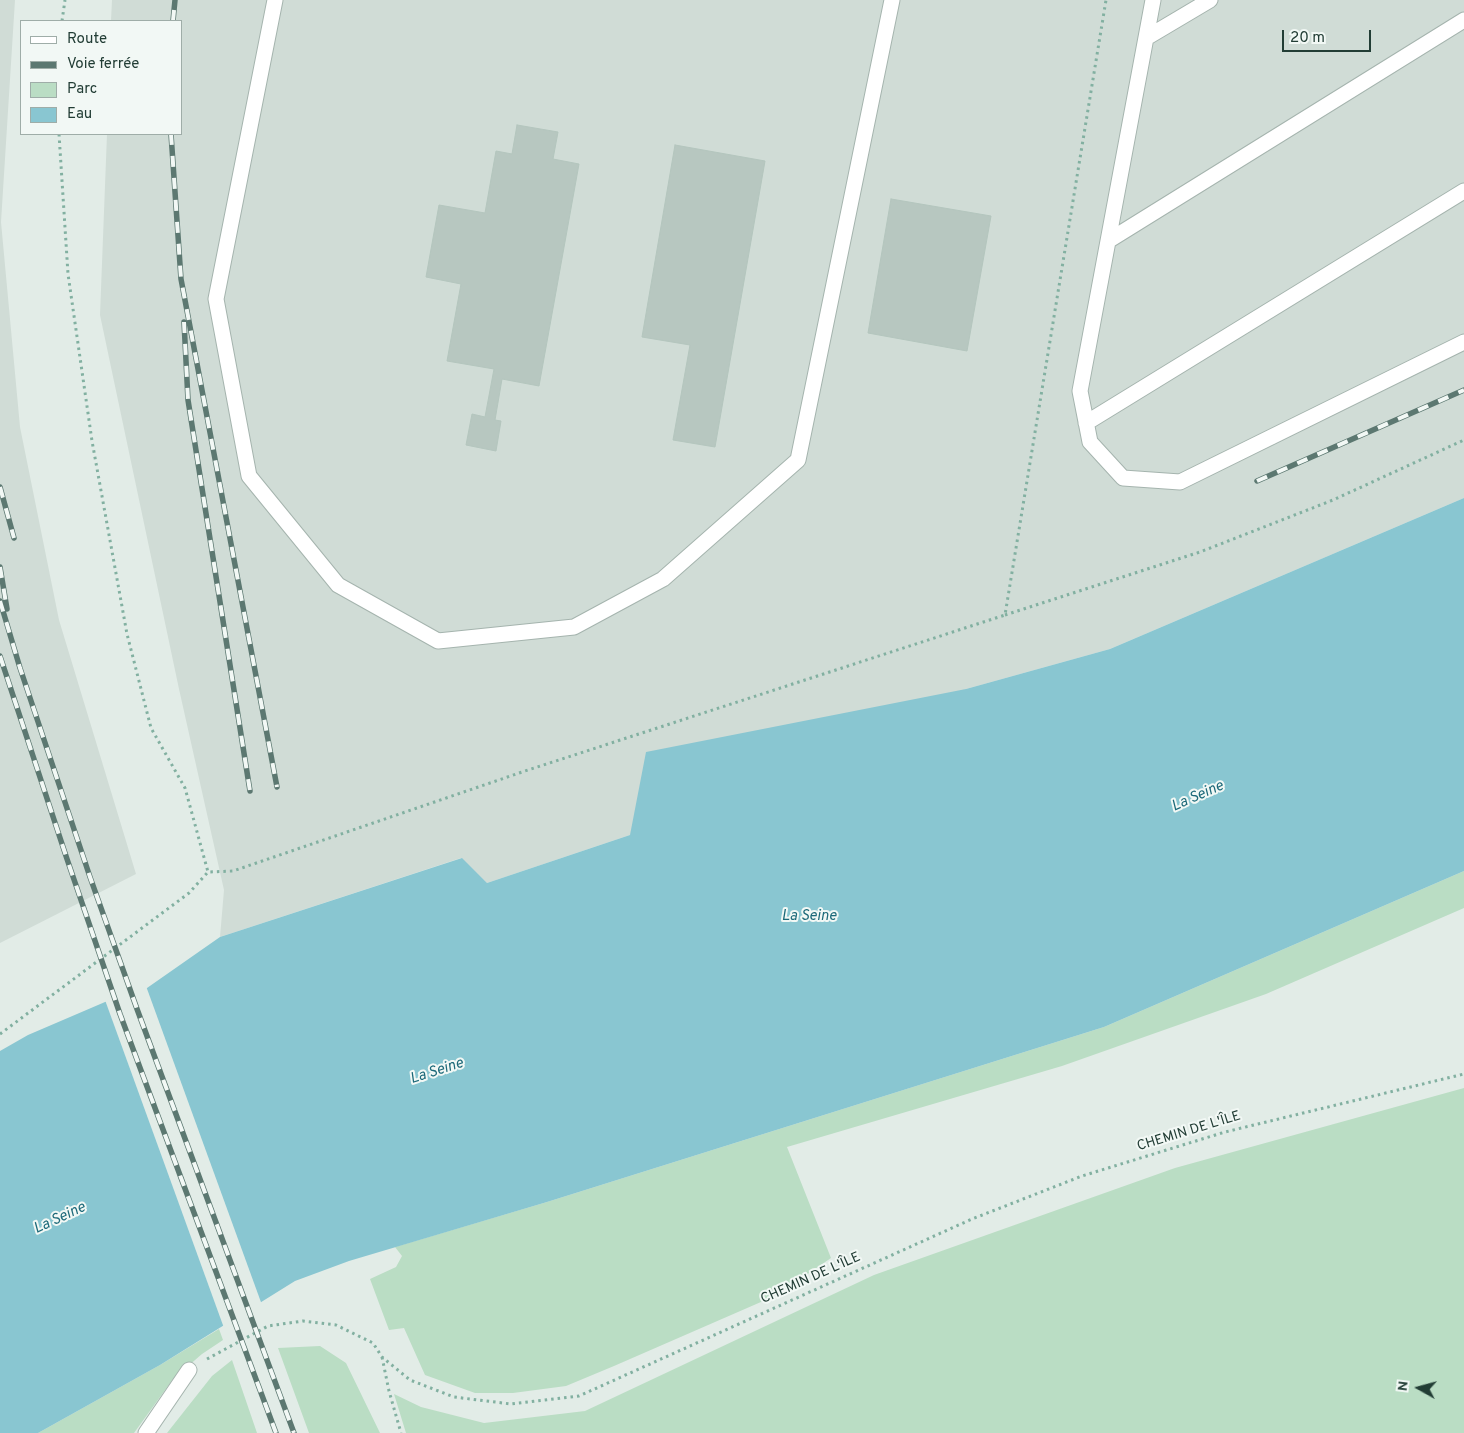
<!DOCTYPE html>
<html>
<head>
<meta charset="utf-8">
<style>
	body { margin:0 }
	#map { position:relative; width:1464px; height:1433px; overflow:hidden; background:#e2ece7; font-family:Overpass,sans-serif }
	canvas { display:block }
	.legend { position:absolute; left:20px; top:20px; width:162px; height:115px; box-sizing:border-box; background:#f2f8f5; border:1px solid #9fada8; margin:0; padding:6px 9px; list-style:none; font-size:15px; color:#223d35 }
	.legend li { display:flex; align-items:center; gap:10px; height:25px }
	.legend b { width:25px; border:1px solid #9fada8 }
	.north { position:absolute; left:1394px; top:1363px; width:50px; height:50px; -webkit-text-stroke:4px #f2f8f5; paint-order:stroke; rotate:277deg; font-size:14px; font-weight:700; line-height:20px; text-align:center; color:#223d35 }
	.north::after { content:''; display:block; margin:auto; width:18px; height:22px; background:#223d35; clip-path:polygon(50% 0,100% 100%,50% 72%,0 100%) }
	.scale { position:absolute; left:1282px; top:30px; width:89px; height:22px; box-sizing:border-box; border:2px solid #223d35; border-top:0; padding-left:6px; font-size:15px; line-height:18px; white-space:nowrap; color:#223d35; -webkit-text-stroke:4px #f2f8f5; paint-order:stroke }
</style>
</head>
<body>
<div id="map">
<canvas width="1464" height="1433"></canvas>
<ul class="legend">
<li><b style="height:6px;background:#fff"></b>Route</li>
<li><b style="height:6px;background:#5c7871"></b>Voie ferrée</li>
<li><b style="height:14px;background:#baddc4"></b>Parc</li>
<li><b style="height:14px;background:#89c6d1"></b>Eau</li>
</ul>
<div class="north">N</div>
<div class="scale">20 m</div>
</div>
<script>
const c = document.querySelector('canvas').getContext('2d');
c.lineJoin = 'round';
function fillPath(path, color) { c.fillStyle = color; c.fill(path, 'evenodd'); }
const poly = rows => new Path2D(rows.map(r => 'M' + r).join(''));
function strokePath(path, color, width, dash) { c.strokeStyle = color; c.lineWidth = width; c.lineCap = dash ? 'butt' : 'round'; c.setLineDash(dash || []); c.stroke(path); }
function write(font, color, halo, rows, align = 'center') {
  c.font = font + ' Overpass,sans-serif'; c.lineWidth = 4; c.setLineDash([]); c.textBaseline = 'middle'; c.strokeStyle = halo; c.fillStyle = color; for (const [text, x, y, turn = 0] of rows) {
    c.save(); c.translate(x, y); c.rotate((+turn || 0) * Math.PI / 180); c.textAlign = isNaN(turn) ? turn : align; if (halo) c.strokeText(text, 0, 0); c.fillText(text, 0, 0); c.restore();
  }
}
fillPath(poly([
	[0,0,15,0,1,222,20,427,59,620,136,874,0,943],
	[112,0,1464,0,1464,498,1110,649,966,689,630,835,487,883,461,858,220,937,224,890,179,689,100,315,107,134,181,134,181,21,111,21]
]), '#d0dcd6');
fillPath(poly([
	[1464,871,1464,908,1266,994,1062,1066,787,1147,831,1258,777,1295,614,1366,566,1386,513,1393,475,1393,425,1375,404,1328,389,1330,370,1279,396,1267,402,1256,395,1247,547,1202,1104,1027],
	[1464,1088,1464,1433,406,1433,394,1394,421,1407,484,1423,585,1411,874,1275,1175,1168],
	[219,1329,223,1340,202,1354,173,1379,134,1433,38,1433,160,1365],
	[320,1346,346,1363,380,1433,309,1433,278,1348],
	[232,1360,257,1433,167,1433,212,1376]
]), '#baddc4');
fillPath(poly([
	[1464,498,1464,871,1104,1027,547,1202,349,1261,295,1281,160,1365,38,1433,0,1433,0,1051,28,1035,105,1002,147,988,220,937,462,858,487,883,630,835,646,752,966,689,1110,649]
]), '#89c6d1');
fillPath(poly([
	[146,986,262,1305,224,1328,105,1000]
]), '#e2ece7');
const building = poly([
	[517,125,558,132,553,159,579,164,539,386,502,379,495,420,501,421,496,451,466,445,472,414,485,417,494,369,447,361,461,284,426,277,439,205,485,213,496,151,512,154,517,125],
	[675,145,765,161,715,447,673,440,690,345,642,337,675,145],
	[891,199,991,216,967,351,868,333,891,199]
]);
fillPath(building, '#b7c7c0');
strokePath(building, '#b4c6be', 1);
const lane = poly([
	[275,0,216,299,249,476,338,585,438,641,574,627,663,579,798,460,892,0],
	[1153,0,1080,391,1090,442,1123,478,1180,482,1464,342],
	[1146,38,1210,0],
	[1108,241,1464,20],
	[1086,423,1464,191]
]);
const street = poly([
	[146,1433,189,1370]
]);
strokePath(lane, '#a5b4ae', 17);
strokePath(street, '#a5b4ae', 17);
strokePath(poly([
	[62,21,65,0],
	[59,134,68,274,92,441,127,634,151,728,185,788,208,872],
	[1005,615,1200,552,1333,500,1464,440],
	[0,1034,189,893,208,872,233,871,525,771,1005,615,1106,0],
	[382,1357,389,1391,401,1433],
	[207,1359,268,1326,303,1321,336,1325,373,1343,382,1357,410,1380,454,1397,511,1404,579,1396,972,1219,1082,1176,1225,1132,1464,1074]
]), '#82b0a1', 3, [2.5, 4]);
strokePath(lane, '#fff', 15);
strokePath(street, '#fff', 15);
const rail = poly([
	[173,21,175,0],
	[171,134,181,279,277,787],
	[184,322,188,400,250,791],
	[1257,481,1464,390],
	[0,487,14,538],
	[0,567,7,609],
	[0,601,20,668,90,877,137,1009,294,1433],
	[0,656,67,859,120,1014,276,1433]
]);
strokePath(rail, '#5c7871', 5.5);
strokePath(rail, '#f2f8f5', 4, [11]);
write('14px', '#223d35', '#f2f8f5', [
	["CHEMIN DE L'ÎLE",1189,1132,-17],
	["CHEMIN DE L'ÎLE",811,1279,-24]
]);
write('italic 15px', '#1c6979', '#f2f8f5', [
	["La Seine",1198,797,-24],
	["La Seine",809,917],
	["La Seine",437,1072,-18],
	["La Seine",60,1219,-25]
]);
</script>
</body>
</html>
